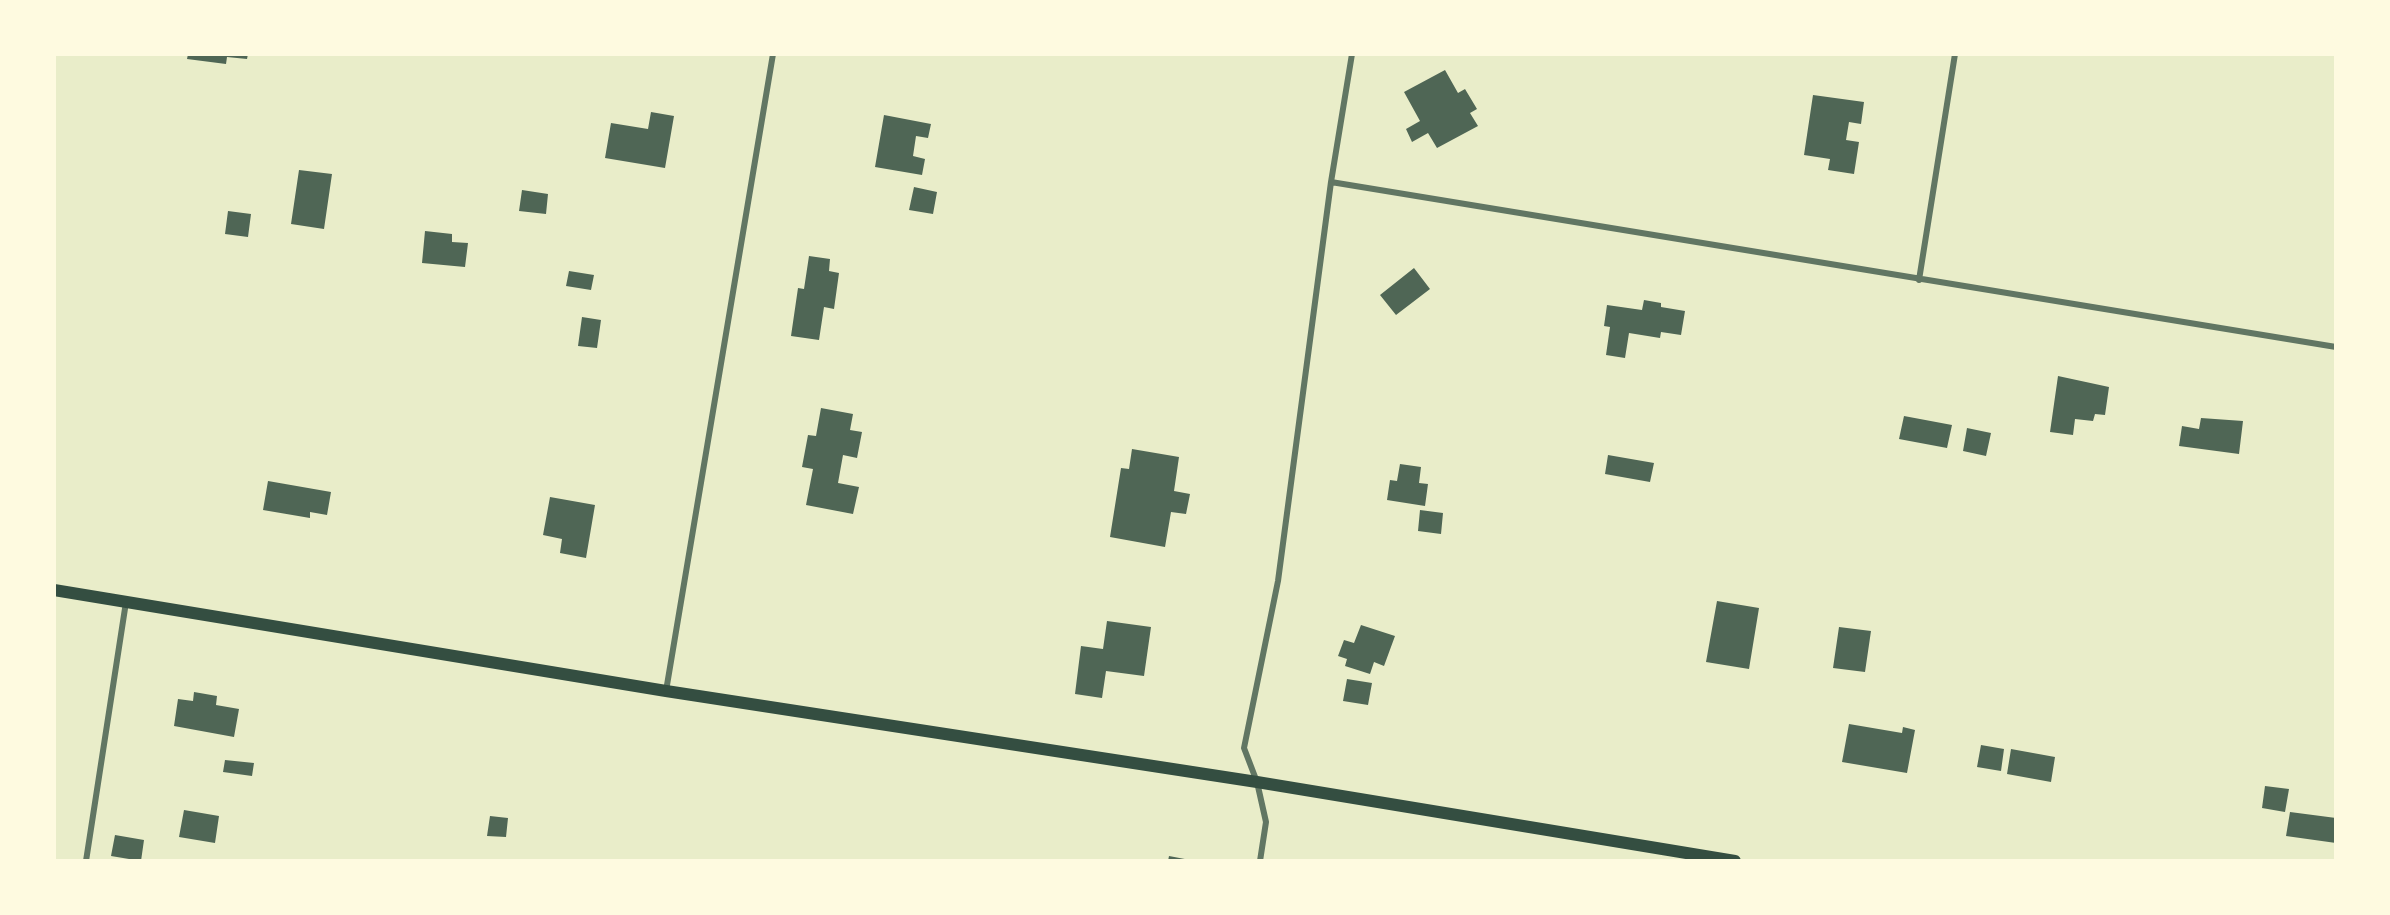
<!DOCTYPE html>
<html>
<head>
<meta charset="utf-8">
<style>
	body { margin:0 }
	#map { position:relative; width:2390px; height:915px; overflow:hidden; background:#e9edc9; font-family:"Titillium Web",sans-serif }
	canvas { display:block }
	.frame { position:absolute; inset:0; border:56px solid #fefae0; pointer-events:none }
</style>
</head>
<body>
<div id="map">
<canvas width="2390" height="915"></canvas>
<div class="frame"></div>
</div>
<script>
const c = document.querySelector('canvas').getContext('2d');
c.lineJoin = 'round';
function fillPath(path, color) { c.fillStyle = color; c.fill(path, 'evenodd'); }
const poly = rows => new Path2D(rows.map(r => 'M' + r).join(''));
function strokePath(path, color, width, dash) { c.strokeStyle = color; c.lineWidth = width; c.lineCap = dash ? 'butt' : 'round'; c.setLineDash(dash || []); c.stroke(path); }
fillPath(poly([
	[188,54,248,54,247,59,227,57,226,64,187,59],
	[1445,70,1458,93,1465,89,1477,109,1470,113,1478,126,1437,148,1428,133,1412,142,1406,129,1420,121,1404,92],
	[1813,95,1864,102,1861,124,1849,122,1846,140,1859,142,1854,174,1828,170,1830,159,1804,155],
	[651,112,674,116,665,168,605,158,611,123,648,129],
	[884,115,931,124,928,138,916,136,913,156,925,159,922,175,875,167],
	[299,170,332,174,324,229,291,224],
	[914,187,937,192,933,214,909,210],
	[522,190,548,194,546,214,519,211],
	[228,211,251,214,248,237,225,234],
	[425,231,452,234,452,242,468,243,465,267,422,263],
	[809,256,830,259,829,271,839,273,834,309,824,307,819,340,791,336,798,288,804,289],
	[1414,268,1430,289,1396,315,1380,295],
	[569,271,594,275,591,290,566,286],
	[1644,300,1661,303,1661,307,1685,311,1681,335,1661,332,1660,338,1629,333,1625,358,1606,355,1610,327,1604,326,1607,305,1642,310],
	[582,317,601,320,597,348,578,346],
	[2058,376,2109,387,2105,415,2095,414,2093,421,2075,419,2073,435,2050,432],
	[821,408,853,414,850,430,862,432,857,458,843,455,838,483,859,487,853,514,806,505,813,469,802,467,808,435,816,436],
	[1904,416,1952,425,1947,448,1899,439],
	[2201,418,2243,421,2239,454,2179,446,2182,426,2199,429],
	[1967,428,1991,433,1986,456,1963,451],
	[1132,449,1179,457,1174,491,1190,494,1186,514,1171,512,1165,547,1110,537,1121,468,1129,469],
	[1608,455,1654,463,1650,482,1605,474],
	[1400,464,1421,467,1419,483,1428,484,1425,506,1387,500,1390,480,1397,481],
	[268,481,331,492,327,515,310,512,310,518,263,510],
	[550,497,595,505,586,558,560,553,562,539,543,535],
	[1420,510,1443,513,1441,534,1418,531],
	[1717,601,1759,608,1749,669,1706,662],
	[1107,621,1151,627,1144,676,1106,671,1102,698,1075,694,1081,646,1103,649],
	[1361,625,1395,636,1384,666,1374,662,1370,674,1345,666,1347,659,1338,656,1344,640,1354,643],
	[1839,627,1871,631,1865,672,1833,668],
	[1347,679,1372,683,1368,705,1343,701],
	[194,692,217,696,216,705,239,709,234,737,174,726,178,699,193,701],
	[1849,724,1902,733,1903,727,1915,730,1907,773,1842,762],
	[1981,745,2004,749,2001,771,1977,767],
	[2011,749,2055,757,2051,782,2007,774],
	[225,760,254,763,252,776,223,772],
	[2265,786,2289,789,2285,812,2262,808],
	[184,810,219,816,215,843,179,837],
	[2290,812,2336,818,2336,843,2286,836],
	[490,816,508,818,506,837,487,836],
	[115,835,144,840,141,861,111,856],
	[1169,856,1190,860,1190,861,1168,861]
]), '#4f6655');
strokePath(poly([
	[1331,182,2336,347],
	[1919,280,1955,54],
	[666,691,773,54],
	[86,861,126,602],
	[1260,861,1266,822,1257,782,1244,748,1278,581,1331,182,1352,54]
]), '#617663', 6);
strokePath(poly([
	[54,590,666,691,1257,782,1735,861]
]), '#344e41', 12);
</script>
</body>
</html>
